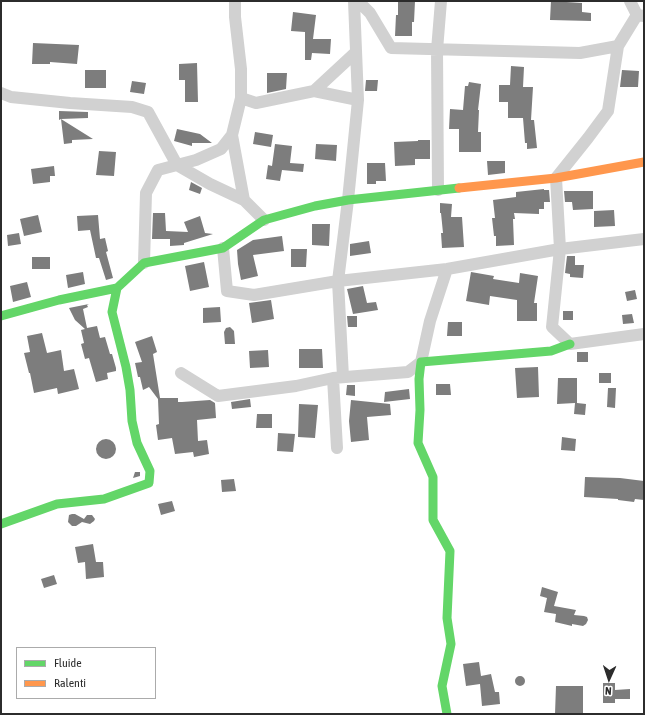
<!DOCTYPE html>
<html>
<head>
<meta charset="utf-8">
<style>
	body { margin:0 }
	#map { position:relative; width:645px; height:715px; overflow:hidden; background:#fff; font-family:"Asap Condensed",sans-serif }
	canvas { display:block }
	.frame { position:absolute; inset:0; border:2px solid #2c2c2c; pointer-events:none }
	.legend { position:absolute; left:16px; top:647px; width:140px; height:52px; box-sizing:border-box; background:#fff; border:1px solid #ababab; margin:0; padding:5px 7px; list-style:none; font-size:12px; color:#2c2c2c }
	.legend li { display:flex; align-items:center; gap:8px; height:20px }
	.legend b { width:20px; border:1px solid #ababab }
	.north { position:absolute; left:589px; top:659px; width:40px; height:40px; -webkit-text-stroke:3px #fff; paint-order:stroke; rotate:183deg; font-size:11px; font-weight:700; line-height:16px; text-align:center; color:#2c2c2c }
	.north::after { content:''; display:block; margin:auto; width:14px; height:18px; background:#2c2c2c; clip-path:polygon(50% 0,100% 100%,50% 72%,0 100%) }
</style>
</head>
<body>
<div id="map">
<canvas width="645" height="715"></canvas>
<div class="frame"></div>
<ul class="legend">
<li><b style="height:5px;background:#63d668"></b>Fluide</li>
<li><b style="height:5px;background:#ff974d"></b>Ralenti</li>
</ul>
<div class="north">N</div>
</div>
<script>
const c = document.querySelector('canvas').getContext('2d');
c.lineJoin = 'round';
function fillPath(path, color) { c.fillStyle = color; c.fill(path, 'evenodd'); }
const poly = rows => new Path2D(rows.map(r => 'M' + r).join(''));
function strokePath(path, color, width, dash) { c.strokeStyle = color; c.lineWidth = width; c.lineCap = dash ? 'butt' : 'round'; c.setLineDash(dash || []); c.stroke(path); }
fillPath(poly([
	[398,1,415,1,414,22,412,22,412,36,395,36,396,15,398,15],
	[551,1,582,3,582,12,591,13,591,21,550,20],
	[293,12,316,15,313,39,331,39,330,54,312,53,311,60,305,60,305,32,291,31],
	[33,43,79,45,77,64,50,62,50,64,32,64],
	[197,63,198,102,185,102,185,80,179,80,179,64],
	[511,66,524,67,523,87,533,87,531,120,534,120,537,148,527,149,527,143,525,143,523,118,508,118,508,102,499,102,499,85,510,85],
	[85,70,106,70,106,88,85,88],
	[622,70,639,71,638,87,620,87],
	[267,73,287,73,286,89,267,93],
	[366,80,378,80,377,91,365,91],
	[132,81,146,83,144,94,130,92],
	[469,82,481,84,478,110,479,110,478,132,481,132,481,152,459,152,459,129,449,129,450,109,463,110,465,86,468,86],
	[59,111,88,112,88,118,61,119,93,139,72,140,72,143,64,144,61,119,59,120],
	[177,129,200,134,212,143,192,143,192,146,174,141],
	[255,132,273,135,271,147,253,144],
	[418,140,430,140,430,159,415,159,415,165,395,166,394,142,418,141],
	[275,144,292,146,290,163,304,164,303,172,282,170,280,181,266,179,268,165,272,166],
	[316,144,337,145,336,161,315,159],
	[99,151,116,152,114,176,96,175],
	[487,161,505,161,505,173,488,175],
	[367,163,385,163,386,181,376,181,376,184,367,184],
	[54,166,55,176,50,176,50,182,33,184,31,169],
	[191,182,202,188,200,194,189,190],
	[544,189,544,190,549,190,550,202,544,202,544,209,539,209,539,214,514,213,515,219,513,219,514,245,496,246,496,236,494,236,492,218,495,218,493,200,516,197,516,192],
	[564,191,593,191,593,209,573,210,572,202,565,202],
	[440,203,452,204,451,217,462,217,464,247,442,248,441,233,443,233,441,213,440,213],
	[614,210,615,226,594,227,594,211],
	[153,213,165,213,166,231,188,232,184,222,200,216,205,233,213,234,184,243,184,245,170,246,170,239,152,239],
	[38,215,42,232,24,236,20,219],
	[98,215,100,239,105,238,108,251,106,252,113,278,106,280,99,258,96,258,90,230,78,231,77,216],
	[312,224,330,224,329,246,312,245],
	[19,233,21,244,8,246,7,235],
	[282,236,284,251,253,255,258,276,241,280,238,264,237,250,253,240],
	[369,241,371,253,350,256,350,244],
	[291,249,307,249,306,267,291,267],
	[567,256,575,256,575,265,584,265,583,278,570,277,570,274,565,273],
	[32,257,50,257,50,269,32,269],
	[204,262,209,287,190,291,185,266],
	[83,272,85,284,68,288,66,275],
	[471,272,494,276,493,279,519,283,520,273,538,276,534,303,537,303,537,321,517,321,517,300,490,296,489,305,466,301],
	[27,282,31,297,13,302,10,286],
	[363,286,367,303,376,302,378,310,353,314,347,289],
	[635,290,637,299,627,301,625,292],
	[271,300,274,319,252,323,249,303],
	[89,304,87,305,88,307,83,309,87,328,97,326,100,338,105,337,110,354,112,354,116,368,116,371,107,373,108,379,96,382,89,358,85,359,81,344,84,343,81,330,85,329,75,320,69,308],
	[220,307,221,322,203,323,203,308],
	[563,311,573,311,573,320,563,320],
	[632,314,634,323,623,324,622,315],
	[347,316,357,316,357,327,348,327],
	[448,322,462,322,462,336,447,336],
	[230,327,234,331,235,344,225,344,224,332,226,328],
	[42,333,47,353,61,350,64,371,74,369,79,389,58,394,57,388,34,393,30,373,29,373,24,353,30,352,27,336],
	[152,336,157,352,153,354,160,398,178,398,178,402,182,402,210,400,215,403,216,418,197,420,198,441,207,440,209,454,194,457,193,452,175,454,172,438,158,440,156,425,159,424,158,399,149,387,143,390,140,377,138,377,135,363,142,362,135,342],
	[299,349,322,349,323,368,299,368],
	[268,350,269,367,250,368,249,351],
	[577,352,588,352,588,362,577,362],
	[538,367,539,397,517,398,515,368],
	[599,373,611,373,611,383,599,383],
	[558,378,577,378,577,403,586,404,585,415,574,414,575,403,557,404],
	[436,384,450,384,451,395,436,395],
	[347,385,355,385,355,396,346,395],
	[608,388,616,388,615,408,607,407],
	[409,389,410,399,384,402,385,392],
	[250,399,251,407,232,409,231,402],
	[351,400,390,404,391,415,367,417,369,440,351,442,349,421],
	[299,404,318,405,315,438,298,437],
	[257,414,272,414,272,428,256,428],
	[278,433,295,434,293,452,277,451],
	[562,437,576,439,575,451,561,450],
	'96 449a10 10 0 1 1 20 0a10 10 0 1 1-20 0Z',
	[135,472,140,472,140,476,133,478],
	[585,477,620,478,644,481,644,500,635,499,634,502,618,500,618,499,584,497],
	[234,479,236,491,222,492,221,480],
	[172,501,175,511,161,515,158,504],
	[72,514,75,514,84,519,87,515,92,515,95,519,94,521,90,524,82,522,76,526,72,526,68,522,69,515],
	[93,544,96,562,103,562,104,577,86,579,85,562,78,563,75,547],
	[54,575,57,584,44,588,41,579],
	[542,587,558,592,554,606,576,610,574,615,584,616,587,617,588,620,586,624,583,626,572,624,572,626,555,622,556,614,544,612,547,598,540,596],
	[479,662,481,676,491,674,495,692,499,692,500,704,482,706,480,684,466,686,463,664],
	'515 681a5 5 0 1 1 10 0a5 5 0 1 1-10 0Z',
	[603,683,615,683,615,690,630,689,630,699,615,699,615,703,603,703],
	[556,686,583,686,583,714,555,714]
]), '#7d7d7d');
strokePath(poly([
	[235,1,235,17,241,69,241,98,256,103,314,91,358,100],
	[358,1,370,13,391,48,580,53,618,46,637,15,644,16],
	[630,1,637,15],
	[618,46,608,111,588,138,556,178,560,249,552,327,570,344,644,334],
	[314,91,355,53],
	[1,93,11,97,70,103,132,107,148,112,177,165,210,184,244,200],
	[232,135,244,200,264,220],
	[438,190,437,50,441,1],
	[223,248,227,291,254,295,338,281,447,269,560,249,644,239],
	[144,263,146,193,158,170,196,160,221,149,232,135,241,98],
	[181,373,218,396,296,386,333,378,408,372,421,362,430,321,447,269],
	[343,377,338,281,348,200,358,100,354,1],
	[333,378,337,448]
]), '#d1d1d1', 12);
strokePath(poly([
	[1,316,59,300,117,288,144,263,223,248,264,220,315,206,348,200,459,188],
	[1,524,57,504,104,499,149,483,150,471,137,443,132,421,130,390,126,367,112,312,117,288],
	[447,714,442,686,451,644,447,618,450,551,433,520,433,477,418,443,420,410,419,379,421,362,551,351,570,344]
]), '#63d668', 9);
strokePath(poly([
	[459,188,556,178,644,162]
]), '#ff974d', 9);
</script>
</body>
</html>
